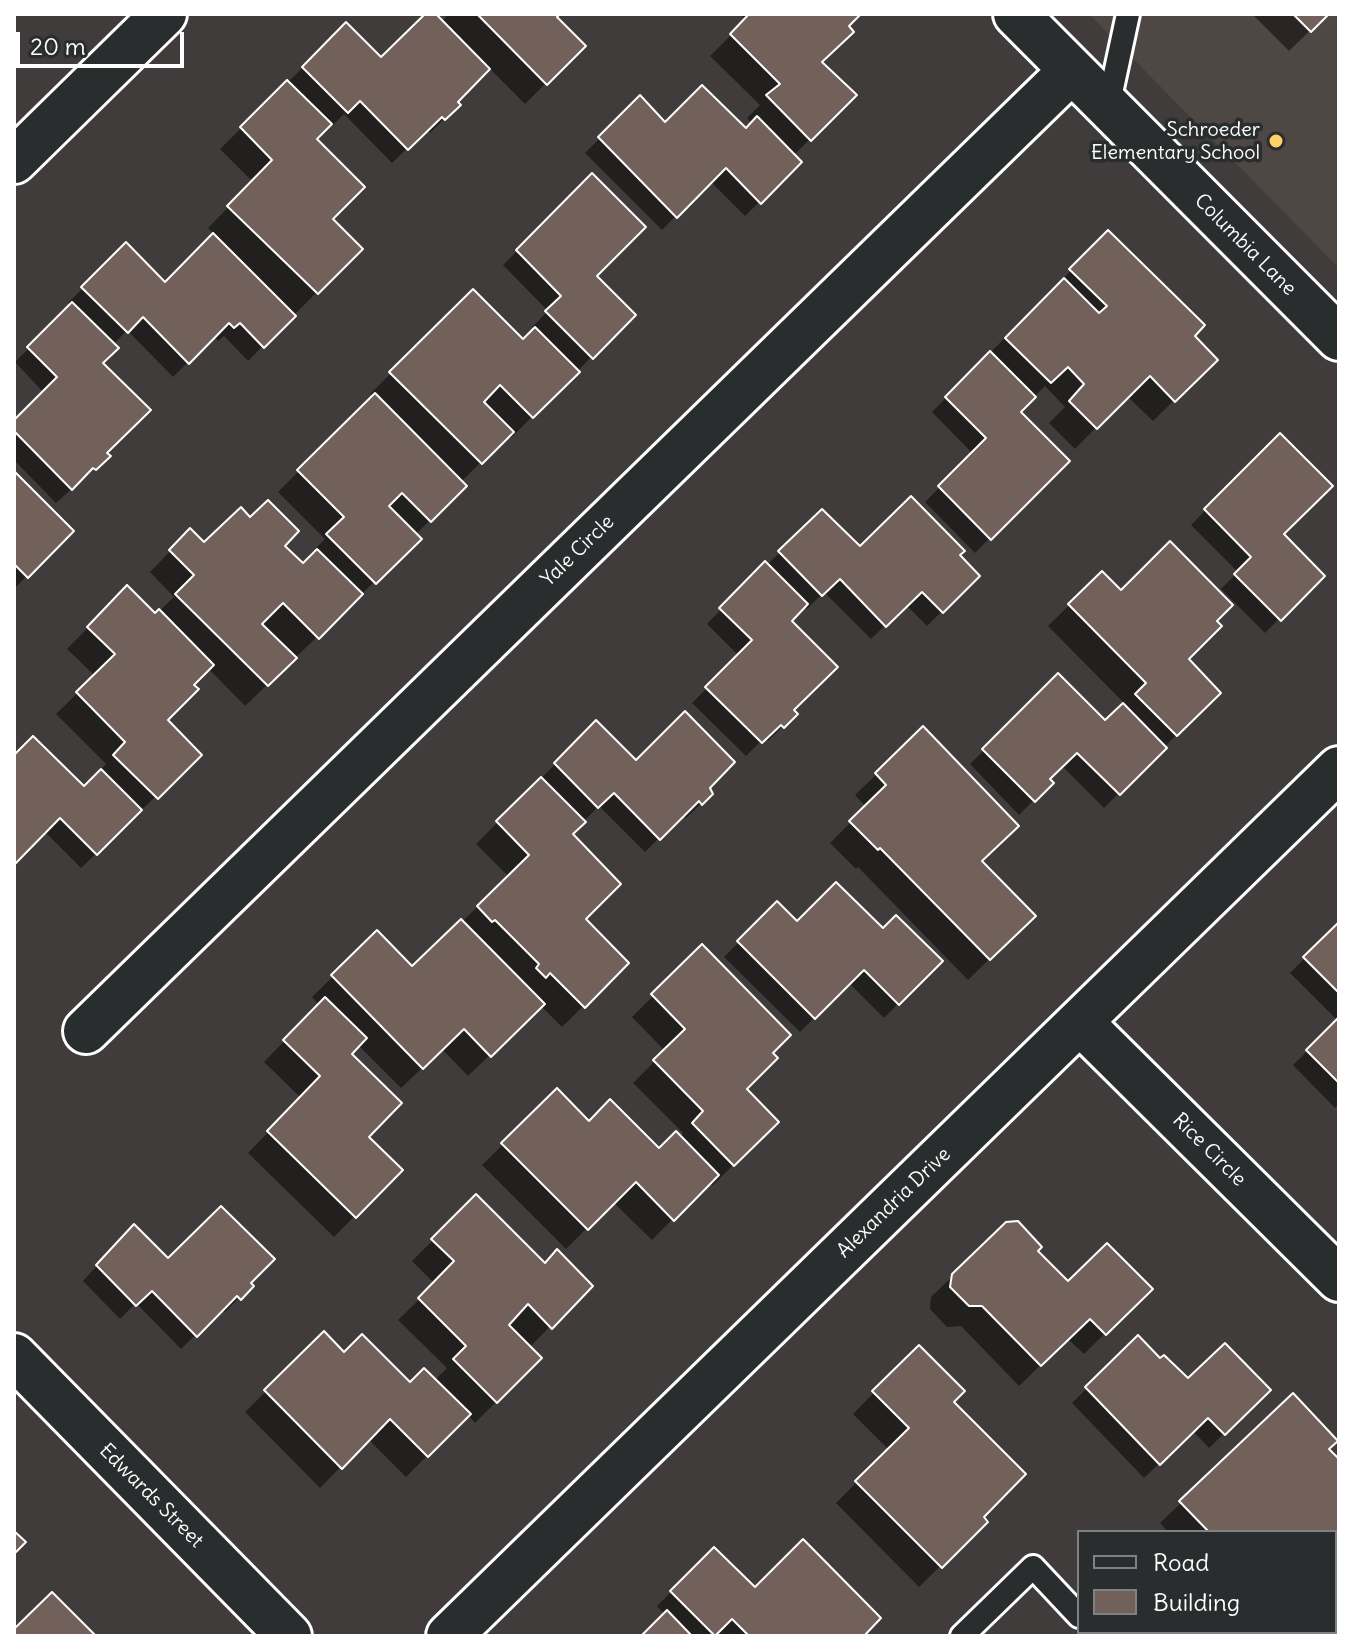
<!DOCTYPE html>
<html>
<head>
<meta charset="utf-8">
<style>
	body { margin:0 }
	#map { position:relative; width:1353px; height:1650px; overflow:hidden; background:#403c3b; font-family:Delius,sans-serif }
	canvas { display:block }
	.frame { position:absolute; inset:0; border:16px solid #fff; pointer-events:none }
	.legend { position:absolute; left:1077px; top:1530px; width:260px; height:104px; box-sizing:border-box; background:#2a2d2e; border:2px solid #7f8182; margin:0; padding:10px 14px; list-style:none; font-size:24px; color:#fff }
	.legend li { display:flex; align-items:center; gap:16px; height:40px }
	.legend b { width:40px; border:2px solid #7f8182 }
	.scale { position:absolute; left:16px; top:32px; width:168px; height:36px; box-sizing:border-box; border:4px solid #fff; border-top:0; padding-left:10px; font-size:24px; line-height:28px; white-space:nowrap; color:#fff; -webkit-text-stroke:6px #2a2d2e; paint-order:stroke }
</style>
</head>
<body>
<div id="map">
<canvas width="1353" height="1650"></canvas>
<div class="frame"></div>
<ul class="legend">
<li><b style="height:10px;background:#2a2d2e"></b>Road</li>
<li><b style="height:22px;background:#72605a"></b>Building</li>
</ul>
<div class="scale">20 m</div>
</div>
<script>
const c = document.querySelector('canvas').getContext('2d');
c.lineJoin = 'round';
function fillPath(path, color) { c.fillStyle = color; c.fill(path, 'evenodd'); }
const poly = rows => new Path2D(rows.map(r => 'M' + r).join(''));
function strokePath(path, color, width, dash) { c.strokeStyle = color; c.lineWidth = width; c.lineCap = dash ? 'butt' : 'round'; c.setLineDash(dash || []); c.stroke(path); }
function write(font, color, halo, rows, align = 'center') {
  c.font = font + ' Delius,sans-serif'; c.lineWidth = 7; c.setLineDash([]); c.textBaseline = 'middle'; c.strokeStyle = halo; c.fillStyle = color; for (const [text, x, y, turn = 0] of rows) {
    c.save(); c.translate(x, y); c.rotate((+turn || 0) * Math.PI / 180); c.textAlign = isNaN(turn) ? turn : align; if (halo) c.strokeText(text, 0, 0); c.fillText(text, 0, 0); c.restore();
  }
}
fillPath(poly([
	[1089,14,1339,14,1339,268]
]), '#4f4744');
fillPath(poly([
	[427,14,434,14,441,22,449,14,558,14,554,17,583,46,525,104,489,68,455,102,458,105,430,133,426,130,392,163,344,114,332,126,330,123,314,139,330,219,360,249,248,361,224,336,218,341,214,336,173,377,127,330,113,345,101,363,104,453,108,456,56,503,14,460,14,423,44,393,15,362,71,306,68,303,126,245,165,284,214,234,208,228,253,182,220,149,346,25,381,60],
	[740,14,859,14,820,63,854,95,793,156,800,162,745,216,710,181,662,230,585,153,640,98,664,125,745,131,752,123,747,118,760,105,710,56,746,20],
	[1252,14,1327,14,1289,51],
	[592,176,594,276,633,315,511,438,508,435,461,482,465,486,415,535,419,539,245,706,208,668,191,685,165,720,199,755,81,868,44,831,14,862,14,758,84,788,106,764,56,714,95,676,67,649,127,588,155,615,174,597,150,572,190,531,204,545,282,546,303,566,310,559,307,557,325,539,278,492,373,397,370,394,473,292,523,342,535,330,532,327,548,311,503,265],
	[1108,233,1192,337,1215,360,1153,421,1127,396,1075,449,1049,423,1065,407,1045,386,1019,412,1067,461,975,553,925,502,973,454,932,412],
	[1280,435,1281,535,1322,576,1265,633,1221,589,1238,572,1191,525],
	[14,474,71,531,14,589],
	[822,511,860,549,957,555,977,576,927,626,906,605,871,639,824,592,807,609,804,606,789,621,792,710,795,714,768,741,765,737,746,756,692,703,739,656,707,624,765,564,767,565],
	[1102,573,1121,593,1215,621,1186,659,1218,693,1104,808,1062,766,1048,780,1051,783,1019,815,970,764,1058,676,1105,723,1125,704,1048,626],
	[596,723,636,763,707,788,711,794,686,818,683,814,645,852,599,806,570,835,583,919,627,963,562,1027,541,1006,468,1076,442,1049,401,1088,358,1045,349,1054,366,1137,400,1170,334,1237,248,1153,301,1098,264,1062,319,1005,312,997,377,933,412,969,509,877,476,844],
	[923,729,979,862,1033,916,968,980,858,867,856,869,830,843,866,807,855,795],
	[777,904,797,924,883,931,940,961,884,1018,849,983,800,1032,724,957],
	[1339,924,1339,1104,1335,1108,1293,1065,1338,1021,1290,973],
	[702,947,770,1053,744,1089,777,1122,712,1186,709,1182,652,1240,613,1202,566,1249,482,1165,557,1091,589,1123,659,1151,680,1137,683,1133,633,1083,665,1051,632,1017],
	[476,1197,544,1265,590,1286,529,1348,540,1358,475,1423,468,1415,406,1477,368,1439,320,1488,245,1412,324,1334,344,1354,410,1385,434,1381,447,1368,398,1320,435,1284,412,1261],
	[1007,1224,1068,1284,1150,1289,1084,1354,1068,1339,1019,1386,961,1326,947,1327,930,1309,931,1297],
	[120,1241,168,1261,248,1283,251,1286,225,1312,222,1309,181,1349,136,1303,120,1319,83,1281],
	[1138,1338,1160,1361,1188,1381,1269,1390,1209,1448,1193,1431,1144,1478,1072,1403],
	[919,1347,952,1402,981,1517,985,1522,919,1587,836,1503,889,1450,853,1414],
	[1327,1449,1339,1462,1339,1536,1335,1540,1335,1532,1168,1532,1160,1523,1181,1503],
	[714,1549,755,1590,861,1636,720,1636,716,1632,712,1636,644,1636,665,1615,657,1606],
	[1339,1597,1339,1636,1301,1636,1303,1632,1335,1632,1335,1601]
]), '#0007');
const building = poly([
	[425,14,436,14,490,69,458,102,461,105,445,120,442,117,408,150,360,101,348,113,302,67,346,22,381,57,425,14],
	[477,14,560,14,557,17,586,46,547,85,477,14],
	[749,14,861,14,849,26,854,32,822,62,857,95,811,141,766,95,780,84,730,34,749,14],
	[1293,14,1329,14,1311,32,1293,14],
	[287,80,332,124,317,139,365,187,333,219,363,249,318,294,227,206,272,160,240,127,287,80],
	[702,85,746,128,757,116,802,162,761,204,726,168,677,218,598,137,640,95,665,122,702,85],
	[592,173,646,227,597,276,636,315,593,359,545,311,561,296,516,250,592,173],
	[1108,230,1205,325,1195,336,1218,360,1175,402,1150,376,1097,429,1069,401,1084,384,1068,367,1051,383,1005,338,1064,278,1099,313,1107,306,1069,269,1108,230],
	[213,233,296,316,264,348,240,323,234,328,229,323,189,364,143,317,128,333,81,287,126,242,165,282,213,233],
	[473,289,523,339,535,327,580,372,533,418,500,385,484,402,514,432,482,464,389,372,473,289],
	[72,302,119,348,103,363,151,410,107,453,111,456,96,470,93,468,72,490,14,431,14,420,57,377,27,347,72,302],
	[990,351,1036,397,1021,412,1070,461,991,540,938,486,986,438,945,397,990,351],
	[375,393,467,486,431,522,402,493,389,506,422,539,376,584,326,534,344,517,297,470,375,393],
	[1280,433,1333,486,1284,534,1325,576,1281,621,1234,574,1251,557,1204,509,1280,433],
	[14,471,74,531,28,578,14,564,14,471],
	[911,496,965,551,960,555,980,576,943,613,922,592,886,627,840,579,822,596,778,551,822,509,860,546,911,496],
	[268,500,299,531,285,546,303,563,317,549,363,594,319,639,283,603,262,624,297,658,268,686,175,594,194,575,169,550,190,528,204,542,241,507,250,517,268,500],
	[1170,541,1233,605,1217,621,1222,626,1189,659,1221,693,1177,736,1135,694,1146,683,1068,604,1102,571,1121,590,1170,541],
	[765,561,808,604,792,621,838,667,794,710,798,714,784,728,781,725,762,743,705,687,752,640,719,608,765,561],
	[127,585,155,613,159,609,214,665,194,685,199,689,168,720,202,755,158,799,113,755,125,742,76,692,115,654,87,627,127,585],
	[1058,673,1105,720,1123,703,1167,748,1120,795,1077,753,1050,779,1054,783,1035,802,982,749,1058,673],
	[685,711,735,762,710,788,713,794,702,805,699,801,660,840,614,793,598,808,554,763,596,720,636,760,685,711],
	[923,726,1019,826,982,861,1036,916,990,960,880,848,878,850,849,821,886,785,875,773,923,726],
	[33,736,84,786,101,769,142,810,97,855,60,818,14,865,14,755,33,736],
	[541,777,586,822,573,834,621,884,586,919,629,963,585,1008,550,973,546,978,536,968,539,964,495,920,492,922,477,906,529,855,496,821,541,777],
	[836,882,883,928,896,915,943,961,899,1005,864,970,815,1019,737,941,777,901,797,921,836,882],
	[461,919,545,1004,491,1057,464,1029,423,1069,331,975,377,930,412,966,461,919],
	[1339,922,1339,993,1303,957,1339,922],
	[702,944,791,1035,773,1053,778,1058,747,1089,779,1122,734,1166,692,1123,703,1111,653,1060,685,1029,651,994,702,944],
	[325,997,367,1038,352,1054,402,1103,369,1137,403,1170,356,1218,267,1131,320,1076,283,1040,325,997],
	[1339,1017,1339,1083,1306,1050,1339,1017],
	[557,1088,589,1121,610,1099,659,1148,676,1131,719,1175,674,1221,636,1182,588,1230,501,1143,557,1088],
	[476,1194,545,1263,557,1249,593,1286,552,1329,528,1304,509,1325,542,1358,497,1403,453,1359,466,1346,418,1298,454,1261,431,1239,476,1194],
	[221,1206,275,1259,251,1283,254,1286,241,1300,237,1296,197,1337,152,1291,136,1306,96,1265,134,1224,168,1258,221,1206],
	[1018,1221,1042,1247,1038,1251,1068,1281,1107,1243,1153,1289,1106,1335,1090,1319,1041,1366,982,1306,969,1306,950,1287,952,1274,1006,1222,1018,1221],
	[324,1331,344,1352,362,1334,410,1382,424,1368,471,1414,428,1457,390,1419,342,1469,264,1390,324,1331],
	[1138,1335,1160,1358,1164,1355,1188,1378,1225,1343,1271,1390,1225,1435,1208,1418,1160,1465,1085,1387,1138,1335],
	[919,1345,965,1391,954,1402,1026,1474,984,1517,988,1522,942,1568,855,1481,909,1428,872,1391,919,1345],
	[1293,1393,1338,1441,1329,1449,1339,1459,1339,1538,1335,1542,1335,1532,1209,1532,1179,1501,1293,1393],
	[14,1531,26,1542,14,1554,14,1531],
	[803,1539,881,1618,864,1636,749,1636,732,1619,715,1636,670,1591,714,1547,755,1587,803,1539],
	[52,1592,96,1636,14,1636,14,1629,52,1592],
	[1339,1594,1339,1636,1330,1636,1326,1632,1335,1632,1335,1598,1339,1594],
	[667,1610,692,1636,641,1636,667,1610]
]);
fillPath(building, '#72605a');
strokePath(building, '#fff', 2);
const service = poly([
	[1108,107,1128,14],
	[1094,1632,1098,1636],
	[962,1636,1033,1567,1079,1616]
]);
const minor = poly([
	[1016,14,1339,338],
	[14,161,164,14],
	[1080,1022,1339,1279],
	[86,1031,1071,71],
	[449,1636,1339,769]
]);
const tertiary = poly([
	[14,1356,289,1636]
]);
strokePath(service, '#fff', 28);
strokePath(minor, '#fff', 50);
strokePath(tertiary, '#fff', 50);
strokePath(service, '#2a2d2e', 22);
strokePath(minor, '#2a2d2e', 44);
strokePath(tertiary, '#2a2d2e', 44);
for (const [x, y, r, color] of [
	[1276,141,8,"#ffd166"]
]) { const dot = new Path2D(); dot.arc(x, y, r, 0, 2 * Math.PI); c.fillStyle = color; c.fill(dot); strokePath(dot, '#2a2d2e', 3); }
write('20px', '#fff', '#2a2d2e', [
	["Schroeder",1260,130],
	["Elementary School",1260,153]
], 'right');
write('20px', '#fff', '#2a2d2e', [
	["Columbia Lane",1245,245,45],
	["Yale Circle",578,551,-44],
	["Rice Circle",1209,1150,45],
	["Alexandria Drive",894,1203,-44],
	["Edwards Street",151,1496,45]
]);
</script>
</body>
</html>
